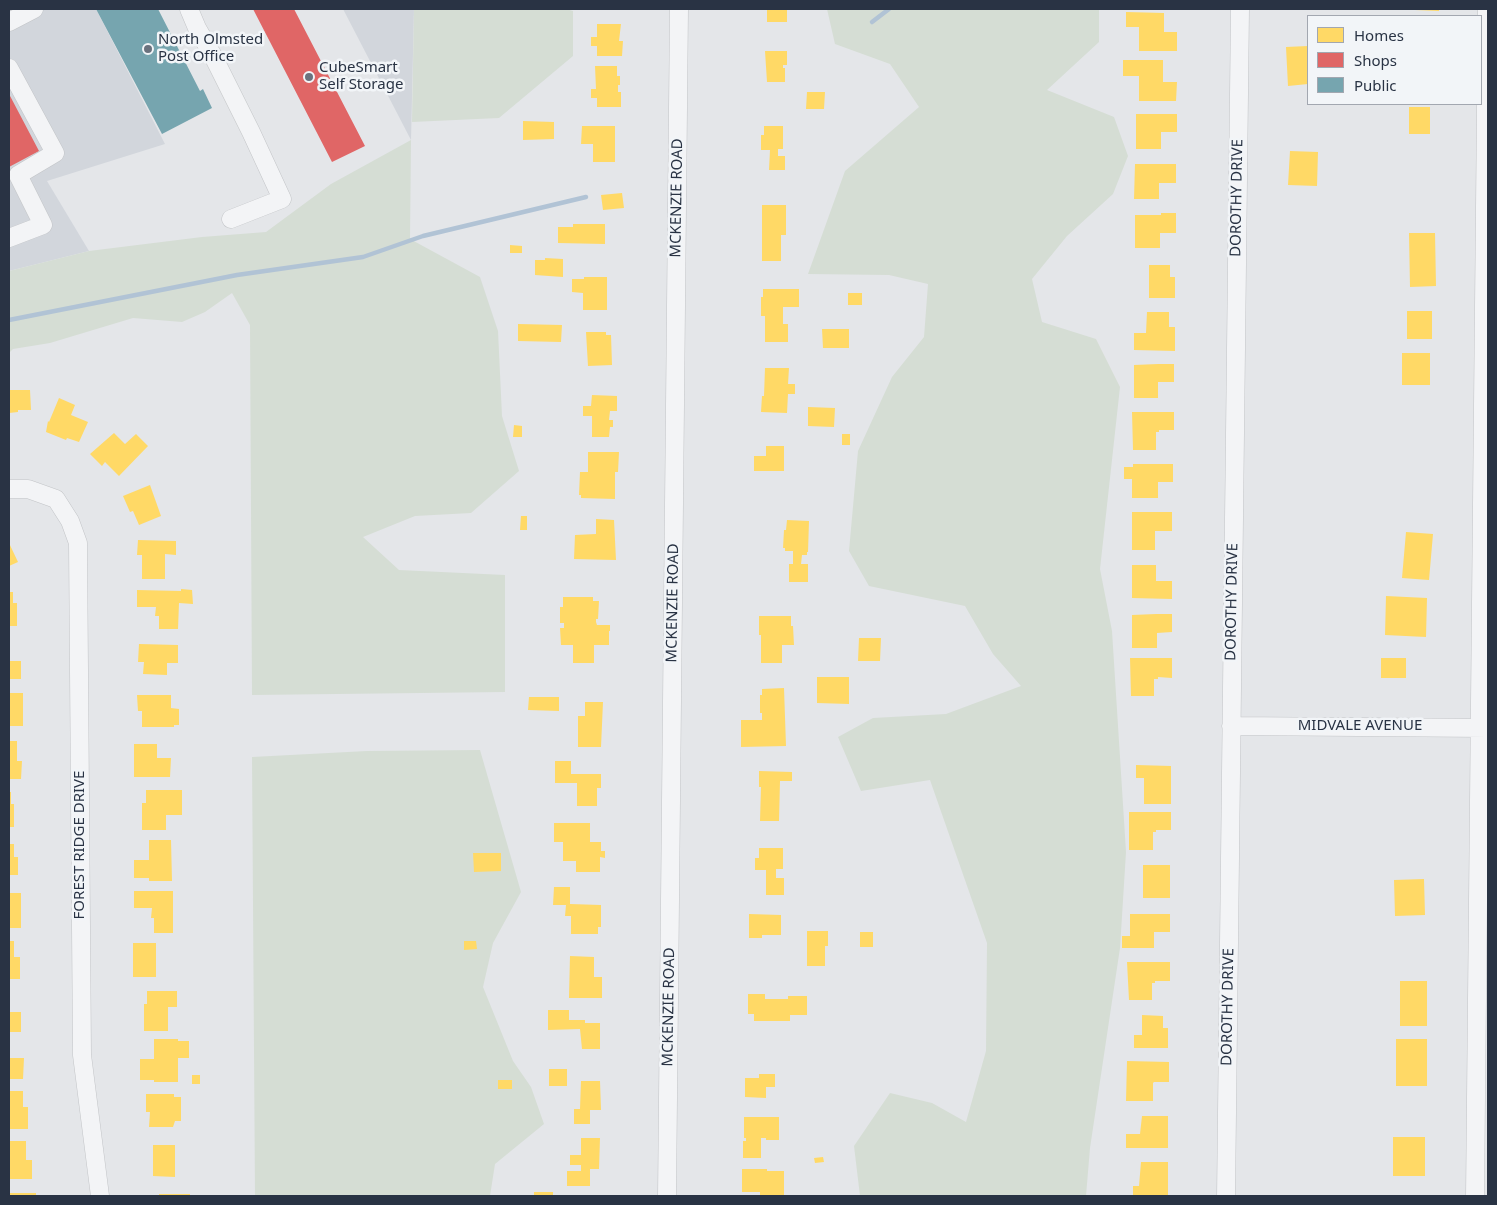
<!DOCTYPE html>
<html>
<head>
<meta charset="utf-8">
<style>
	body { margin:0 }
	#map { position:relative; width:1497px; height:1205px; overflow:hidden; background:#e4e6e9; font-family:"Noto Sans",sans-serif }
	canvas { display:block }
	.frame { position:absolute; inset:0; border:10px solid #293344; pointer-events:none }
	.legend { position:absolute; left:1307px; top:15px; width:175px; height:90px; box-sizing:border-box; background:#f2f5f8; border:1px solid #a2a7b0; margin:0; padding:6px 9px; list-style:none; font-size:15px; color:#293344 }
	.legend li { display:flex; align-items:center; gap:10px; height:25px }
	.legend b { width:25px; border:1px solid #a2a7b0 }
</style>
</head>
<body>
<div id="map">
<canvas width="1497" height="1205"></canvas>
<div class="frame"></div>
<ul class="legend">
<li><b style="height:14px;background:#ffd966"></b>Homes</li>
<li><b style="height:14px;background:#e06666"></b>Shops</li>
<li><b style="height:14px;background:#76a5af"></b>Public</li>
</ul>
</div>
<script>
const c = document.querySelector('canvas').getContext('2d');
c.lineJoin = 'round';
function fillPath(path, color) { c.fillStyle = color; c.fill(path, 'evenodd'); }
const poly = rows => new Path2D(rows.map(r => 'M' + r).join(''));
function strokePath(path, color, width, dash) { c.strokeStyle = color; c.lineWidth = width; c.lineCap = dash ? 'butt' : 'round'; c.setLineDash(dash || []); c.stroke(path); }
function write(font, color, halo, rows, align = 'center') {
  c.font = font + ' "Noto Sans",sans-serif'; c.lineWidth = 5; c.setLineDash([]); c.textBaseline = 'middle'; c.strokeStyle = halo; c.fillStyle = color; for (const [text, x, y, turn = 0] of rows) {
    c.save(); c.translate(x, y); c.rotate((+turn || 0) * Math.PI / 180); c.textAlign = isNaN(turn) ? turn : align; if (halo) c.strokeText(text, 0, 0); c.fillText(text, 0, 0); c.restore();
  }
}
fillPath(poly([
	[9,9,96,9,165,144,47,181,89,251,9,271],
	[343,9,414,9,411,140]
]), '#d2d6dc');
fillPath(poly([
	[414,9,566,9,573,11,573,56,499,118,412,122],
	[827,9,1099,9,1099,42,1047,90,1114,117,1128,156,1113,194,1067,236,1032,279,1042,322,1096,339,1120,387,1100,569,1112,631,1126,852,1120,948,1090,1148,1086,1196,860,1196,854,1146,890,1093,932,1103,966,1122,986,1051,987,943,930,780,861,791,838,737,873,718,946,714,1021,686,993,654,965,606,869,586,849,551,858,451,892,377,924,337,928,284,889,275,808,274,845,171,919,107,890,64,835,44],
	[411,140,410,239,480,277,498,331,502,416,519,471,471,513,415,516,363,537,399,570,505,575,505,692,252,695,250,325,232,293,205,312,182,322,133,318,50,343,13,349,9,353,9,271,89,251,202,237,266,232,331,184],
	[480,750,521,892,493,943,483,987,513,1061,531,1087,544,1124,495,1164,490,1196,255,1196,252,757,367,751]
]), '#d5ddd4');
fillPath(poly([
	[767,9,787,9,787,22,767,22],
	[1415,9,1439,9,1439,11,1415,10],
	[1126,12,1164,13,1164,32,1177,32,1177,51,1139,51,1139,27,1126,27],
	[597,24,621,24,619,41,623,41,622,56,597,56,597,46,591,46,591,37,597,37],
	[1308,46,1308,84,1288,86,1286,47],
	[765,51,787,51,787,65,783,65,783,68,785,68,785,82,767,82],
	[1123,60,1163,60,1163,82,1177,82,1176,101,1139,101,1139,76,1123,76],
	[595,66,617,66,617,76,620,76,620,85,618,85,618,92,621,92,621,107,597,107,597,98,591,98,591,89,596,89],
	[807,92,825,92,824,109,806,109],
	[1409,107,1430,107,1430,134,1409,134],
	[1136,114,1177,114,1177,132,1161,132,1161,149,1136,149],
	[523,121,554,122,554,139,523,140],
	[582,126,615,126,615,162,593,162,593,144,581,144],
	[764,126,783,126,783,149,778,149,778,156,785,156,785,170,769,170,770,150,761,150,761,135,764,135],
	[1290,151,1318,152,1317,186,1288,185],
	[1135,164,1176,164,1176,183,1159,183,1159,199,1134,199],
	[622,193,624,208,603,210,601,195],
	[762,205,786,205,786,235,781,235,781,261,762,261],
	[1161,213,1176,213,1176,233,1160,233,1160,248,1135,248,1135,215,1161,215],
	[573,224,605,224,605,244,558,243,558,227,573,227],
	[1409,233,1435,233,1436,286,1410,287],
	[510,245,522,246,522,253,510,253],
	[545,258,563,259,563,277,535,275,535,260,545,260],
	[1149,265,1170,265,1170,277,1175,277,1175,298,1149,298],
	[584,277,607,277,607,310,583,310,583,293,572,292,572,279,584,279],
	[763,289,799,289,799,307,783,307,783,324,788,324,788,342,765,342,765,316,761,316,761,297,763,297],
	[848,293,862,293,862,305,848,305],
	[1407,311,1432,311,1432,339,1407,339],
	[1147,312,1169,312,1169,327,1175,327,1175,351,1134,350,1134,333,1146,333],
	[518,324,562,325,561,342,518,341],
	[822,329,849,329,849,348,823,348],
	[586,332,606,332,606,335,611,335,612,365,588,366],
	[1402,353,1430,353,1430,385,1402,385],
	[1158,364,1174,364,1174,382,1158,382,1158,398,1134,398,1134,365],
	[765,368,789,368,788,384,795,384,795,394,788,394,787,413,761,412,762,396,764,396],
	[9,390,30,390,31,410,18,410,18,412,9,413],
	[592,395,617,396,617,411,610,411,609,420,613,420,613,427,610,427,609,437,592,437,592,416,583,416,583,406,591,406],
	[59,398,75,405,71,415,88,422,79,442,67,438,66,440,46,432,48,421,49,422],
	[808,407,835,408,834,427,808,426],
	[1132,412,1174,412,1174,430,1159,430,1159,432,1156,432,1156,450,1133,450],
	[514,425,522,426,522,437,513,437],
	[114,433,125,444,136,434,148,446,119,476,105,462,102,466,90,454],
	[842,434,850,434,850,445,842,445],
	[766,446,784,446,784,471,754,471,754,456,766,456],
	[588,452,619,452,618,472,615,472,615,499,581,498,581,495,579,495,580,472,588,472],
	[1133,464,1173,464,1173,482,1158,482,1158,498,1132,498,1132,479,1124,479,1124,467,1133,467],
	[150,485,161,516,139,525,133,511,130,512,123,496],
	[1132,512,1172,512,1172,531,1155,531,1155,550,1132,550],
	[521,516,527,516,527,530,520,530],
	[596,519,614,520,616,560,574,559,575,535,596,534],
	[787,520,809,521,808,552,807,552,807,555,802,555,801,564,808,564,808,582,789,582,789,564,793,564,793,551,785,551,785,548,783,548,784,530,786,530],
	[1406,532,1433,534,1429,580,1402,578],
	[138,540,176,541,176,555,165,554,165,579,142,579,142,555,137,555],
	[9,543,18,562,9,566],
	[1132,565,1156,565,1156,581,1172,581,1172,599,1132,598],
	[181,589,192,590,193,604,179,603,178,629,159,629,159,616,155,616,156,607,137,607,137,590,181,591],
	[9,592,13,592,13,603,17,603,17,626,9,626],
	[1386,596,1427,598,1426,637,1385,635],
	[563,597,593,597,593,601,599,601,598,619,596,619,596,622,597,625,610,625,610,631,609,631,609,645,594,645,594,663,573,663,573,645,561,645,560,628,564,628,564,623,560,623,560,607,563,607],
	[1156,614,1172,614,1172,632,1157,633,1157,648,1132,648,1132,615],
	[759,616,791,616,791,626,793,626,794,645,782,645,782,663,761,663,761,635,759,635],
	[859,638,881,638,880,661,858,661],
	[139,644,178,645,178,663,167,663,167,675,143,674,144,662,138,662],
	[1130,658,1172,658,1172,678,1158,677,1158,679,1154,679,1154,696,1131,696],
	[1381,658,1406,658,1406,678,1381,678],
	[9,661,21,661,21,679,9,679],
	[817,677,849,677,849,704,817,703],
	[784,688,786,746,741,747,741,720,762,720,762,713,760,713,760,695,762,695,762,689],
	[9,693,23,693,23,726,9,726],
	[137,695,171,695,171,708,179,709,179,725,174,725,174,727,142,727,142,711,138,711],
	[529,697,559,697,559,711,528,710],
	[585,702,603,702,601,747,578,747,578,716,585,716],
	[9,741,17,741,17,761,22,761,21,779,9,779],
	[134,744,157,744,157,758,171,758,170,777,134,777],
	[555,761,571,761,571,774,601,774,601,788,597,788,597,806,577,806,577,783,555,783],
	[1136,765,1171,766,1171,804,1144,804,1144,778,1136,778],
	[759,771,792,772,792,781,780,781,779,821,760,821,761,787,759,787],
	[146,790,182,790,182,815,166,815,166,830,142,830,142,803,146,803],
	[9,792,11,792,11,804,14,804,14,827,9,827],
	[1129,812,1171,812,1171,830,1156,830,1156,832,1153,832,1153,850,1129,850],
	[554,823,590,823,590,842,601,842,601,851,605,851,605,858,600,857,600,872,576,872,576,861,563,861,563,842,554,842],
	[149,840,171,840,172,881,149,881,149,878,134,878,134,860,149,860],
	[9,844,14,844,14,857,18,857,18,875,9,875],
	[759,848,783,848,783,869,776,869,776,878,784,878,784,895,766,895,766,870,755,870,755,858,759,858],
	[473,853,501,853,501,871,474,872],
	[1143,865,1170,865,1170,898,1143,898],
	[1424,879,1425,915,1395,916,1394,880],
	[554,887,570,887,570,904,601,905,601,927,598,927,598,934,571,934,571,916,565,916,566,905,553,905],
	[134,891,173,891,173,933,154,933,154,918,151,918,152,908,134,908],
	[9,893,21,893,21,928,9,928],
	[749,914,781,915,781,935,762,935,762,938,749,938],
	[1130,914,1170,914,1170,932,1154,932,1154,948,1122,948,1122,936,1130,936],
	[807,931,828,931,828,946,825,946,825,966,807,966],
	[860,932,873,932,873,947,860,947],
	[9,941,14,941,14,957,20,957,20,979,9,979],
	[464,941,476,941,477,949,464,950],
	[133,943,156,943,156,977,133,977],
	[570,956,594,957,594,977,602,977,602,998,569,998],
	[1127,962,1170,962,1170,981,1155,981,1155,983,1152,983,1152,1000,1129,1000],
	[1400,981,1427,981,1427,1026,1400,1026],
	[147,991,177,991,177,1007,168,1007,168,1031,144,1031,144,1004,147,1004],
	[748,994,765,994,765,999,788,999,788,996,807,996,807,1015,790,1015,790,1021,754,1021,754,1014,748,1014],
	[548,1010,569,1010,569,1020,585,1020,585,1023,600,1023,600,1049,582,1049,580,1029,548,1030],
	[9,1012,21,1012,21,1032,9,1032],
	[1142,1015,1163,1016,1163,1028,1168,1028,1168,1048,1134,1048,1134,1035,1142,1035],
	[154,1039,178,1039,178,1041,189,1041,189,1058,178,1058,178,1082,154,1082,154,1080,140,1080,140,1059,154,1059],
	[1396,1039,1427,1039,1427,1086,1396,1086],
	[9,1058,24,1058,23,1079,9,1079],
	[1127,1061,1169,1062,1169,1082,1154,1082,1153,1083,1153,1101,1126,1101],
	[549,1069,567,1069,567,1086,549,1086],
	[759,1074,775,1074,775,1087,766,1087,766,1098,745,1097,745,1078,759,1078],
	[192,1075,200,1075,200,1084,192,1084],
	[498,1080,512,1080,512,1089,498,1089],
	[581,1081,600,1081,601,1110,590,1110,590,1124,574,1124,574,1109,580,1109],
	[9,1091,23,1091,23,1107,28,1107,28,1129,9,1129],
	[146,1094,174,1094,174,1097,181,1097,181,1121,175,1121,173,1127,149,1127,150,1112,146,1112],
	[1142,1116,1168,1116,1168,1148,1126,1148,1126,1134,1140,1134],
	[744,1117,779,1117,779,1140,766,1140,766,1138,761,1138,761,1158,743,1158,743,1141,746,1141,746,1138,744,1138],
	[1393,1137,1425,1137,1425,1176,1393,1176],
	[581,1138,600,1138,599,1169,590,1169,590,1186,567,1186,567,1171,581,1171,581,1165,570,1165,570,1155,581,1155],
	[9,1141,26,1141,26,1160,32,1160,32,1179,9,1179],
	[153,1145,175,1145,175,1177,153,1176],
	[823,1157,824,1162,815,1163,814,1158],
	[1141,1162,1168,1162,1168,1196,1133,1196,1133,1186,1139,1186],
	[742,1169,767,1169,767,1171,784,1171,784,1196,760,1196,760,1192,742,1192],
	[534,1192,553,1192,553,1196,534,1196],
	[9,1193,36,1193,36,1196,9,1196],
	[159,1194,190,1194,190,1196,159,1196]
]), '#ffd966');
fillPath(poly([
	[253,9,294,9,365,146,332,162],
	[9,94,39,151,9,167]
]), '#e06666');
fillPath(poly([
	[96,9,158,9,200,91,203,89,212,108,162,134]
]), '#76a5af');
strokePath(poly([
	[872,22,889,9],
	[9,320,237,275,363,257,423,236,586,197]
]), '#b1c3d5', 4.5);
const minor = poly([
	[189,9,197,28,213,56,251,132,282,199,231,219],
	[9,22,34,9],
	[9,68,55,153,18,175,43,225,9,238],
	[9,489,28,489,56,499,70,521,78,543,82,1055,100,1196],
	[1231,726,1488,728],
	[667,1196,679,9],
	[1226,1196,1240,9],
	[1475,1196,1487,9]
]);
strokePath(minor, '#c2c4c7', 19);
strokePath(minor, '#f3f4f6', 18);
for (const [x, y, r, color] of [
	[148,49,5,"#6a727e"],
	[309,77,5,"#6a727e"]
]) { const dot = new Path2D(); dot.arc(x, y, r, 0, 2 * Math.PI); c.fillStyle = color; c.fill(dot); strokePath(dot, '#f2f5f8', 2); }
write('15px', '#293344', '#f2f5f8', [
	["North Olmsted",158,40],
	["Post Office",158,57],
	["CubeSmart",319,68],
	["Self Storage",319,85]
], 'left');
write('15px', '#293344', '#f2f5f8', [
	["MCKENZIE ROAD",677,198,-89],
	["DOROTHY DRIVE",1237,198,-89],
	["DOROTHY DRIVE",1232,602,-89],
	["MCKENZIE ROAD",673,603,-89],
	["MIDVALE AVENUE",1360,726],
	["FOREST RIDGE DRIVE",80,845,-90],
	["MCKENZIE ROAD",669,1007,-89],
	["DOROTHY DRIVE",1228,1007,-89]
]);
</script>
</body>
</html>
